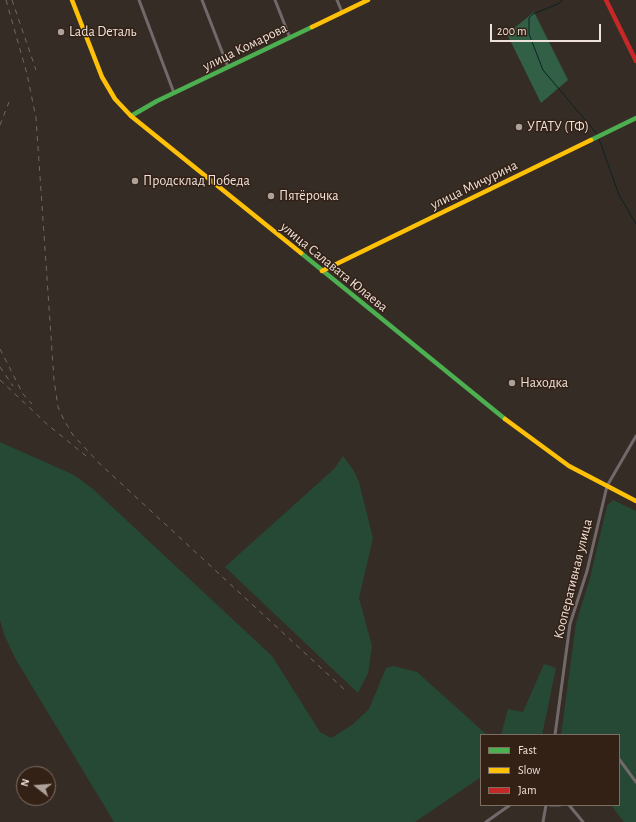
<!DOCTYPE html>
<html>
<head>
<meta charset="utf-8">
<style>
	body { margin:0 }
	#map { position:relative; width:636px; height:822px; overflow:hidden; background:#362c26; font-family:"Alegreya Sans",sans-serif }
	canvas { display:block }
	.legend { position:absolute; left:480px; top:734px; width:140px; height:72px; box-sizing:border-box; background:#332116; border:1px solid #7d6e64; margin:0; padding:5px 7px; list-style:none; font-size:12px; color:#ede1d9 }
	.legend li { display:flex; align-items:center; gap:8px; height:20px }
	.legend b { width:20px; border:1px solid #7d6e64 }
	.north { position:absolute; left:16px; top:766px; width:40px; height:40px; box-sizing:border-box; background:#332116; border:1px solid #7d6e64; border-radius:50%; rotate:287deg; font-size:11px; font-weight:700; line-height:16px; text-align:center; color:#ede1d9 }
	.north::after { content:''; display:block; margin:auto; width:14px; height:18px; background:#ada29a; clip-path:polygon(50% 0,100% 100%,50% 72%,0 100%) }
	.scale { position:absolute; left:490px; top:24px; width:111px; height:18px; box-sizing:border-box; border:2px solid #ede1d9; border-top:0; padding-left:5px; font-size:12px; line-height:14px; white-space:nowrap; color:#ede1d9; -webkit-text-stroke:3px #332116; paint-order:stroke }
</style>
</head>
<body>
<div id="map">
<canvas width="636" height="822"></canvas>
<ul class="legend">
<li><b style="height:5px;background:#4caf50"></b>Fast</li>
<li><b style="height:5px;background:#ffc107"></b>Slow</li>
<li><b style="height:5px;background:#c62828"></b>Jam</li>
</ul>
<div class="north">N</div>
<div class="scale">200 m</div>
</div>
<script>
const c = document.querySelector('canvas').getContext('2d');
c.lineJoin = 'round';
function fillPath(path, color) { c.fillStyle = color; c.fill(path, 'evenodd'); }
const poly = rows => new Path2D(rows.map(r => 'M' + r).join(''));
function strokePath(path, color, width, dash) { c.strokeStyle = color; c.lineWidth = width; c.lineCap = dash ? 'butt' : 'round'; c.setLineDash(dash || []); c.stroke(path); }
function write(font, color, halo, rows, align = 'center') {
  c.font = font + ' "Alegreya Sans",sans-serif'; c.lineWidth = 3; c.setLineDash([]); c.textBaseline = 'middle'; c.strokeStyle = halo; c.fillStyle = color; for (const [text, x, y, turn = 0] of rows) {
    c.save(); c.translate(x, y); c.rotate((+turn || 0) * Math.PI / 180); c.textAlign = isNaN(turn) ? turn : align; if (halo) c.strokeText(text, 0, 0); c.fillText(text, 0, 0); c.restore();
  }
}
fillPath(poly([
	[0,442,74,475,93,489,272,656,320,732,331,738,352,725,369,709,386,668,393,666,417,672,487,735,481,735,481,777,415,822,114,822,15,658,4,634,0,620],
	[343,456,354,471,359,482,373,538,359,598,372,646,368,673,358,693,225,567,334,469],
	[613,500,636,511,636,822,624,822,611,805,619,805,619,735,561,735,576,623,590,578,607,506],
	[544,664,556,668,542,735,501,735,508,709,523,712]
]), '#254935');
fillPath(poly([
	[534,12,568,80,541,103,507,34]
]), '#316046');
strokePath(poly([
	[562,0,560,3,533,14,529,18,529,34,543,70,597,134],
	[599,139,619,195,636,224]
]), '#0c2223', 1);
strokePath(poly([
	[139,0,174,93],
	[202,0,228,67],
	[275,0,290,38],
	[337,0,342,12],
	[555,735,570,624,587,571,607,486,636,436],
	[619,759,636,782],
	[550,805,560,805],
	[569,805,583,822],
	[486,822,510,805],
	[543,822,546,805]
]), '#72696a', 3);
strokePath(poly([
	[131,116,157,101,312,27],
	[591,140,636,118],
	[301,253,505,419]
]), '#4caf50', 4.5);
strokePath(poly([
	[72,0,102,77,115,99,131,116,301,253],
	[312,27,368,0],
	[322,271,591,140],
	[505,419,569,466,636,501]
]), '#ffc107', 4.5);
strokePath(poly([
	[606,0,636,61]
]), '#c62828', 4.5);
strokePath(poly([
	[6,0,27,74,36,118,54,380,58,407,64,420,73,435,99,463,346,691],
	[12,0,36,70],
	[0,125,9,102],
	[0,349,23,394,32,404],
	[0,367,13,386],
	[0,380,48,425,86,456]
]), '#726867', 1, [5, 5]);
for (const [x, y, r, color] of [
	[61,32,4,"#ada29a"],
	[519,127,4,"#ada29a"],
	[135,181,4,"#ada29a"],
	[271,196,4,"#ada29a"],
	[512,383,4,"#ada29a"]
]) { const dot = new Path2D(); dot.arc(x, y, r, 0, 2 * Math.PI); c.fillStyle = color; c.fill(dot); strokePath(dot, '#332116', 1.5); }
write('14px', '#ede1d9', '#332116', [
	["Lada Dеталь",69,32],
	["УГАТУ (ТФ)",527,127],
	["Продсклад Победа",143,181],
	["Пятёрочка",279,196],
	["Находка",520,383]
], 'left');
write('14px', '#ede1d9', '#332116', [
	["улица Комарова",245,47,-26],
	["улица Мичурина",474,185,-26],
	["улица Салавата Юлаева",334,267,39],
	["Кооперативная улица",573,579,-76]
]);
</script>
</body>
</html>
